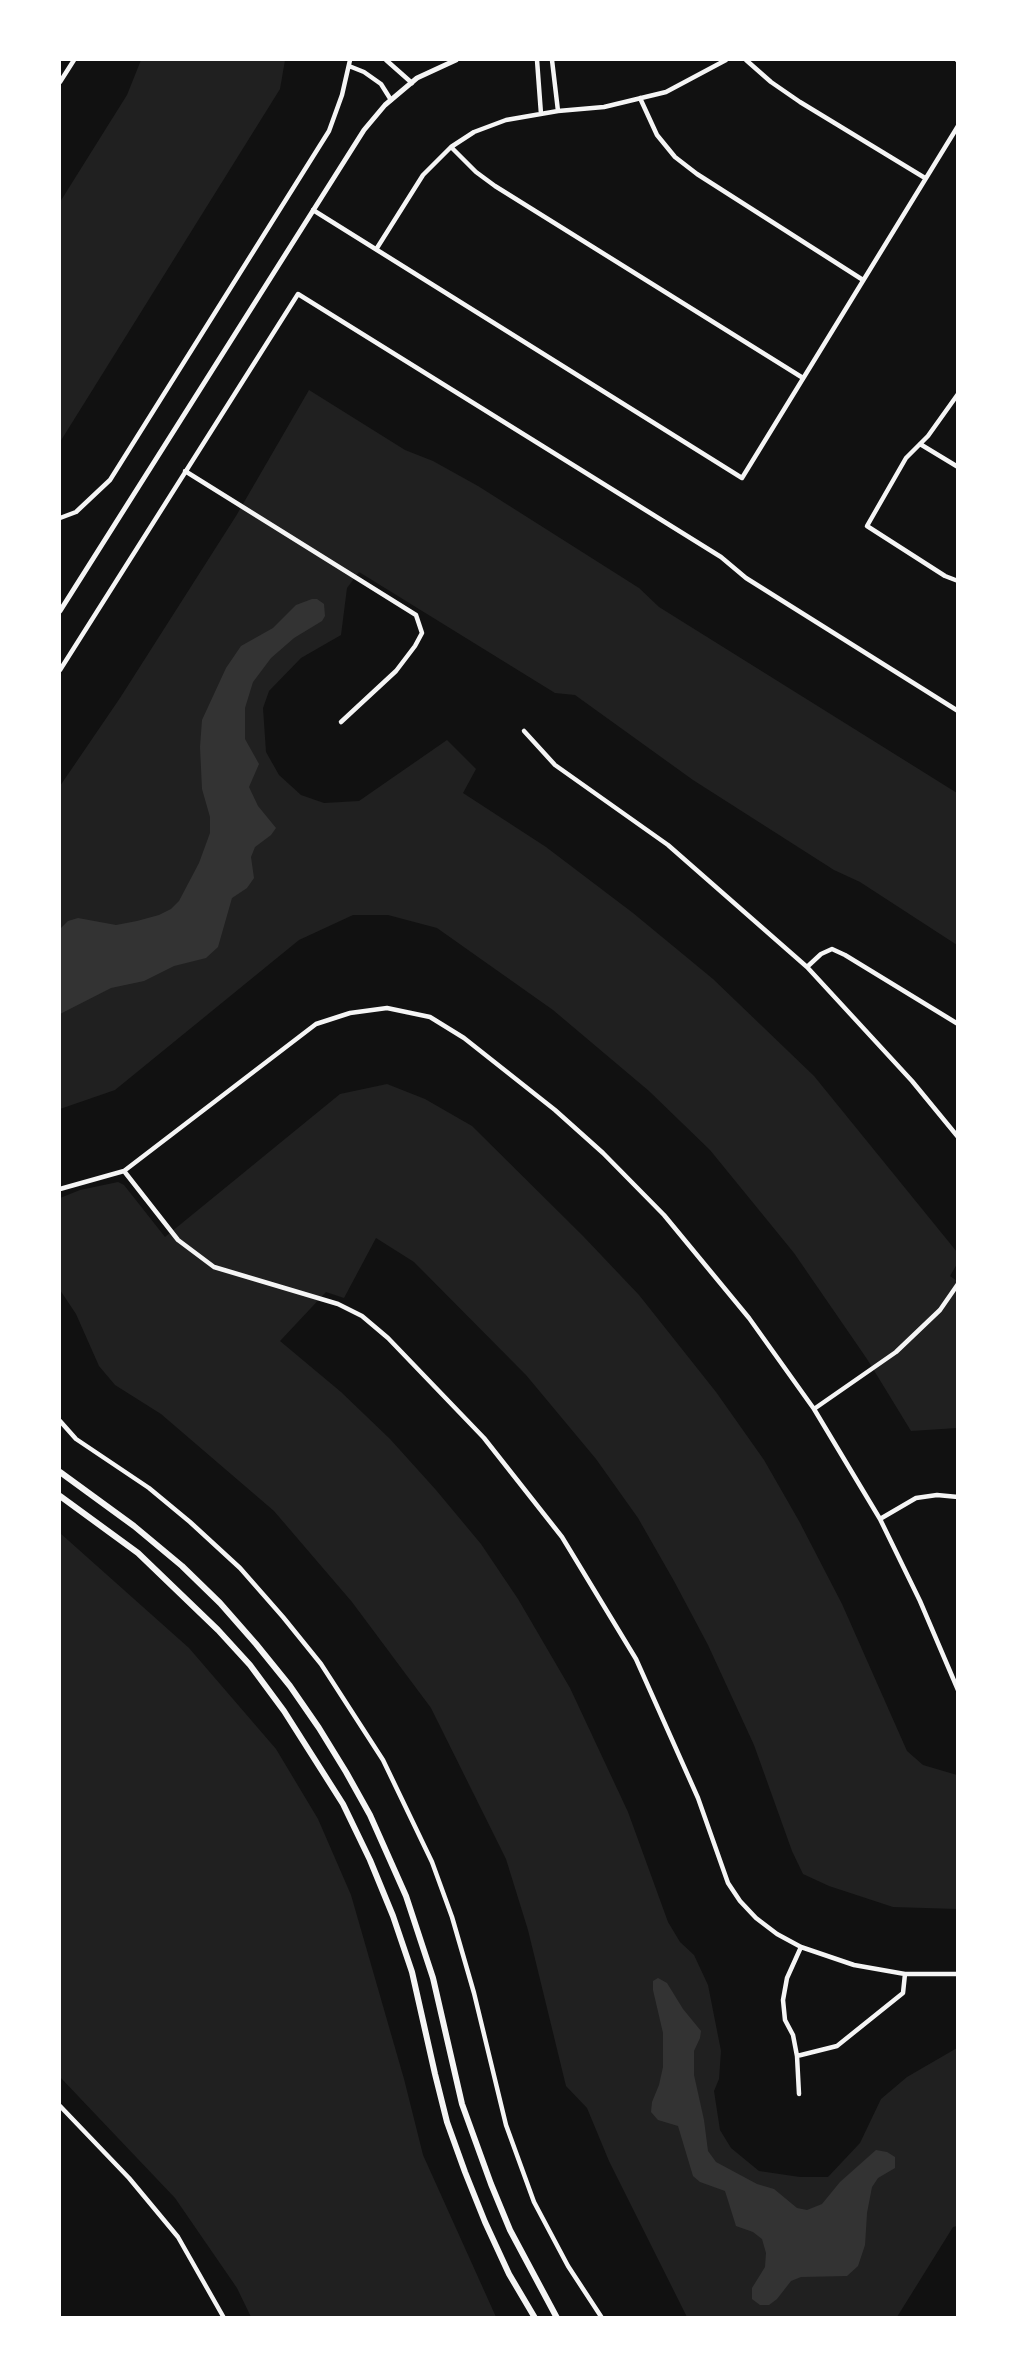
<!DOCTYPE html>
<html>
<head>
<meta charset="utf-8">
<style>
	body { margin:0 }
	#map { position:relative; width:1017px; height:2377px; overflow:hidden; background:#111; font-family:Signika,sans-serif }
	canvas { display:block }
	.frame { position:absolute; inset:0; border:61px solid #fff; pointer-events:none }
</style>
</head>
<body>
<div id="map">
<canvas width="1017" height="2377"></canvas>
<div class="frame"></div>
</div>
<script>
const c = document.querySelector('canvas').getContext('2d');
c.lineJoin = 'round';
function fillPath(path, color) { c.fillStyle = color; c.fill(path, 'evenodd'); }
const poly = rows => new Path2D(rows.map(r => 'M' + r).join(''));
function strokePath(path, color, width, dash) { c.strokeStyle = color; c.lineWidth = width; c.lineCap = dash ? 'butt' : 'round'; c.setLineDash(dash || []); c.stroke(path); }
fillPath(poly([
	[141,60,285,60,280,89,60,442,60,202,127,95],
	[309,390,405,450,433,461,478,486,639,588,659,607,957,793,957,945,860,882,834,870,693,780,575,695,555,693,359,572,347,588,341,635,301,658,269,691,263,708,266,752,279,775,301,795,324,803,359,801,447,740,476,769,463,793,546,847,633,913,713,979,814,1076,957,1252,957,1264,950,1276,957,1281,957,1428,911,1431,867,1359,794,1253,710,1150,649,1091,553,1010,437,928,388,915,353,915,299,940,115,1090,60,1109,60,786,120,698,236,516],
	[387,1084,425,1099,472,1126,583,1236,639,1295,716,1392,764,1460,799,1521,842,1604,907,1751,923,1765,957,1775,957,1909,893,1907,829,1886,803,1874,792,1851,754,1745,708,1645,674,1581,638,1518,596,1459,526,1375,414,1262,376,1238,344,1298,326,1292,280,1341,341,1392,390,1439,436,1490,481,1544,518,1599,570,1688,628,1812,668,1922,680,1942,694,1955,708,1985,721,2051,719,2079,714,2091,720,2130,731,2148,759,2171,800,2177,828,2177,860,2143,881,2099,907,2077,957,2048,957,2226,953,2227,897,2317,687,2317,609,2161,587,2108,566,2086,528,1930,506,1859,431,1708,352,1602,274,1511,161,1414,115,1385,99,1366,76,1314,60,1290,60,1198,80,1190,118,1182,124,1185,165,1237,340,1094],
	[60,1533,189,1648,276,1749,318,1819,351,1895,404,2079,423,2155,496,2317,251,2317,237,2288,175,2198,60,2077]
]), '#202020');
fillPath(poly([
	[312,599,317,599,324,604,325,616,322,621,294,638,271,658,253,682,245,708,245,739,259,764,249,787,258,806,276,828,271,835,255,847,251,857,254,878,247,888,232,898,218,947,206,958,174,966,144,981,111,988,60,1014,60,929,68,921,78,918,116,925,137,921,159,915,171,909,179,901,199,863,210,833,210,817,202,789,200,747,202,720,226,668,241,646,273,628,296,605],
	[658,1978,667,1983,683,2009,701,2031,700,2038,694,2051,694,2075,704,2120,708,2151,716,2162,757,2184,774,2189,797,2208,807,2210,822,2204,840,2182,876,2150,887,2152,895,2157,895,2168,878,2178,872,2187,867,2213,865,2245,858,2266,847,2276,801,2277,791,2281,777,2299,769,2305,760,2305,752,2299,752,2288,765,2267,766,2253,762,2239,753,2232,736,2226,725,2191,700,2182,693,2176,678,2126,658,2120,651,2112,652,2102,659,2085,663,2067,663,2033,653,1990,653,1981]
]), '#333');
strokePath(poly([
	[386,60,412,83],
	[537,60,541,114],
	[552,60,558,111],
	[746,60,771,82,800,102,925,178],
	[957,60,958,60],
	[349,66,364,72,381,84,391,100],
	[60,82,74,60],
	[640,98,657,135,675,157,697,174,863,280],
	[451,147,476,172,495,186,803,378],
	[313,210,742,478,958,126],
	[377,248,423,175,451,147,474,132,506,120,558,111,604,107,666,92,726,60],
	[958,394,928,436,906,458,867,526,945,576,958,581],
	[920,444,958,467],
	[185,471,416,615,422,633,415,646,396,671,341,722],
	[60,518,76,512,110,480,329,131,342,95,350,60],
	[60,670,298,294,721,557,746,578,958,711],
	[524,731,555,765,668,845,807,967,912,1081,958,1137],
	[807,967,821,954,832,949,845,955,958,1024],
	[124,1171,178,1240,214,1267,338,1304,362,1316,388,1338,484,1438,562,1537,636,1659,698,1798,728,1883,740,1901,756,1918,777,1934,801,1947,854,1965,905,1974,958,1974],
	[60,1189,124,1171,316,1024,350,1013,387,1008,430,1017,464,1038,555,1110,603,1153,664,1215,749,1318,814,1409,880,1519],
	[814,1409,896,1352,940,1310,958,1284],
	[60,1421,76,1439,149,1488,190,1522,240,1568,283,1617,321,1664,383,1760,432,1862,452,1917,474,1993,506,2125,534,2202,568,2266,602,2318],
	[958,1497,937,1495,916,1498,880,1519,920,1601,958,1690],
	[797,2056,837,2046,903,1993,905,1974],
	[799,2094,797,2056,793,2035,785,2020,783,2000,787,1978,801,1947],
	[60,2106,129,2178,178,2237,224,2318]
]), '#f5f5f5', 4.5);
strokePath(poly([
	[60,611,364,130,385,105,417,78,456,60]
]), '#f5f5f5', 5);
strokePath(poly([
	[60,1472,134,1526,182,1566,220,1603,256,1644,290,1686,319,1728,346,1772,370,1815,406,1896,433,1978,462,2104,491,2184,510,2230,557,2318],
	[60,1496,138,1553,218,1630,250,1665,284,1711,343,1804,370,1860,393,1916,412,1972,435,2074,447,2122,465,2172,485,2222,509,2274,535,2318]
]), '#f5f5f5', 6);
</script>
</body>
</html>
